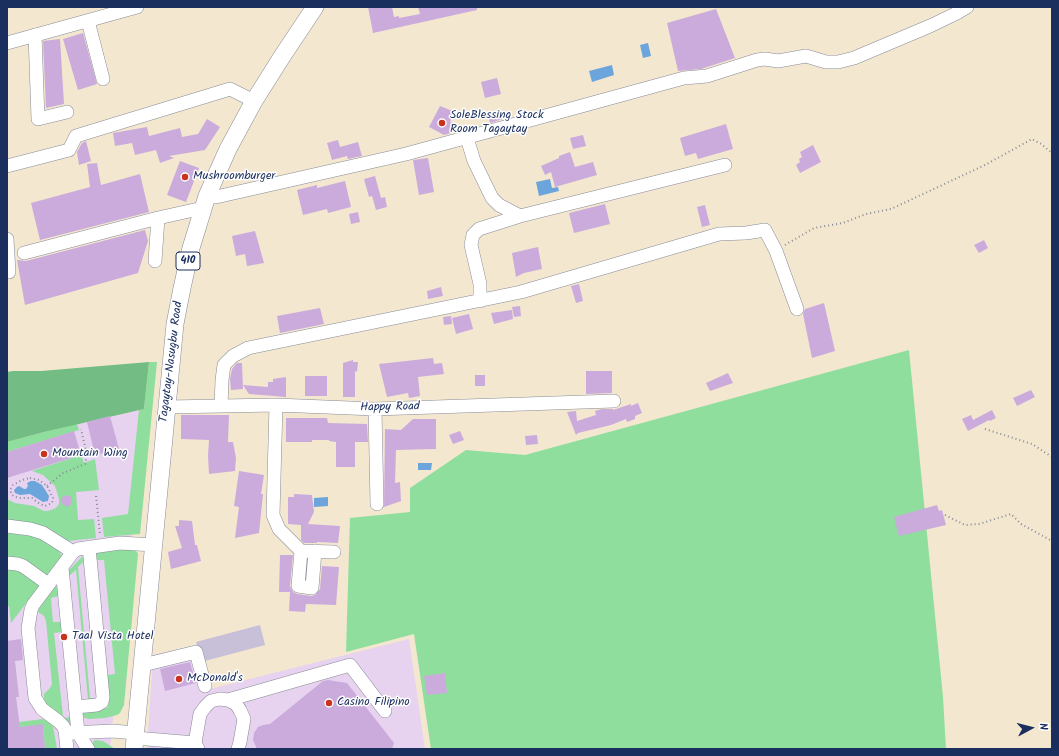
<!DOCTYPE html>
<html>
<head>
<meta charset="utf-8">
<style>
	body { margin:0 }
	#map { position:relative; width:1059px; height:756px; overflow:hidden; background:#f3e7d0; font-family:Kalam,sans-serif }
	canvas { display:block }
	.frame { position:absolute; inset:0; border:8px solid #1b2f5e; pointer-events:none }
	.north { position:absolute; left:1011px; top:708px; width:40px; height:40px; -webkit-text-stroke:3px #fff; paint-order:stroke; rotate:83deg; font-size:11px; font-weight:700; line-height:16px; text-align:center; color:#1b2f5e }
	.north::after { content:''; display:block; margin:auto; width:14px; height:18px; background:#1b2f5e; clip-path:polygon(50% 0,100% 100%,50% 72%,0 100%) }
</style>
</head>
<body>
<div id="map">
<canvas width="1059" height="756"></canvas>
<div class="frame"></div>
<div class="north">N</div>
</div>
<script>
const c = document.querySelector('canvas').getContext('2d');
c.lineJoin = 'round';
function fillPath(path, color) { c.fillStyle = color; c.fill(path, 'evenodd'); }
const poly = rows => new Path2D(rows.map(r => 'M' + r).join(''));
function strokePath(path, color, width, dash) { c.strokeStyle = color; c.lineWidth = width; c.lineCap = dash ? 'butt' : 'round'; c.setLineDash(dash || []); c.stroke(path); }
function write(font, color, halo, rows, align = 'center') {
  c.font = font + ' Kalam,sans-serif'; c.lineWidth = 3; c.setLineDash([]); c.textBaseline = 'middle'; c.strokeStyle = halo; c.fillStyle = color; for (const [text, x, y, turn = 0] of rows) {
    c.save(); c.translate(x, y); c.rotate((+turn || 0) * Math.PI / 180); c.textAlign = isNaN(turn) ? turn : align; if (halo) c.strokeText(text, 0, 0); c.fillText(text, 0, 0); c.restore();
  }
}
fillPath(poly([
	[144,409,110,749,7,749,7,442,44,432],
	[409,639,425,749,147,749,153,655,197,645,210,689]
]), '#e7d2ef');
fillPath(poly([
	[260,625,265,645,201,662,196,642]
]), '#c8bfd8');
fillPath(poly([
	[909,350,943,697,946,749,431,749,414,634,346,652,350,518,410,512,410,488,466,450,525,455],
	[149,362,157,362,140,534,104,537,102,518,128,514,139,410,144,409],
	[77,424,79,430,7,452,7,442,44,432],
	[81,455,84,463,95,459,99,490,76,492,78,520,94,519,96,538,68,541,43,526,7,520,7,499,15,503,34,506,44,511,48,511,56,508,59,504,59,499,55,486,43,475,32,471],
	[7,533,38,537,54,546,60,552,62,557,46,577,20,558,7,557],
	[117,549,135,550,137,552,138,554,124,705,120,713,117,715,105,718,89,719,85,718,83,716,83,713,90,710,104,709,108,707,106,676,107,675,115,674,104,560,96,560,96,552],
	[84,555,86,559,78,567,90,698,98,698,80,702,80,700,88,699,76,570,70,575,69,575,68,571],
	[13,569,20,571,40,585,11,623,9,606,7,606,7,571],
	[55,587,58,587,58,596,51,598,53,622,61,622,62,632,54,633,63,716,64,718,72,717,71,723,69,723,47,705,44,699,44,694,50,688,52,684,46,621,44,616,37,611],
	[43,719,52,724,53,726,57,749,45,749,43,725,20,727,19,722],
	[95,740,103,741,115,749,96,749,93,745,93,742]
]), '#8fde9d');
fillPath(poly([
	[149,362,144,409,44,432,7,442,7,372,13,371,41,371]
]), '#73bd84');
fillPath(poly([
	[648,43,651,56,643,58,640,45],
	[612,65,614,75,592,82,589,71],
	[550,179,552,188,558,187,559,191,539,196,536,182],
	[418,463,432,463,431,470,418,470],
	[31,481,35,481,42,485,49,496,48,501,43,502,30,494,20,495,15,493,14,490,17,487,19,486,24,489,26,489,28,486,27,483],
	[328,497,328,506,314,507,314,498]
]), '#6ba5db');
fillPath(poly([
	[368,7,392,7,394,17,399,16,399,18,420,14,418,7,477,7,477,10,373,33],
	[716,9,735,58,701,69,678,71,667,23],
	[83,33,97,84,78,90,63,39],
	[60,39,64,104,46,108,43,41],
	[497,78,501,94,485,98,481,82],
	[440,106,455,112,450,122,456,125,451,133,444,135,429,127],
	[502,115,503,119,490,123,489,119],
	[207,119,220,127,205,150,169,156,174,158,160,163,156,150,135,155,132,143,115,146,113,133,147,127,149,136,180,128,182,137,198,134],
	[726,124,733,149,698,159,696,153,685,156,680,138],
	[583,135,586,146,573,149,570,138],
	[338,140,340,147,358,142,362,156,348,159,347,156,332,160,327,143],
	[86,141,91,161,79,165,77,152,82,143],
	[813,145,821,162,800,173,796,165,800,162,799,159,802,157,800,152],
	[570,152,575,167,593,162,597,175,555,187,551,172,545,175,541,166,559,158,559,156],
	[428,158,434,192,419,195,413,160],
	[180,161,199,168,186,202,167,195],
	[97,163,101,185,140,174,149,212,40,240,31,203,90,187,87,164],
	[375,176,381,198,385,197,387,207,376,210,372,196,369,197,364,179],
	[345,181,351,207,328,213,327,209,303,215,297,190,317,185,317,188],
	[605,204,610,224,574,233,569,213],
	[705,205,710,225,702,227,697,207],
	[358,212,360,222,351,224,349,214],
	[145,230,148,241,138,273,25,305,17,260,26,261],
	[255,231,264,263,247,266,245,254,236,256,232,236],
	[984,240,988,248,979,253,974,245],
	[538,247,542,269,524,273,516,277,512,253],
	[579,284,583,301,576,303,571,286],
	[441,287,443,296,428,299,427,291],
	[824,303,835,351,812,358,803,314,805,309],
	[520,306,521,316,514,317,512,307],
	[320,308,324,324,280,333,277,316],
	[512,310,513,319,494,324,491,313],
	[469,314,473,329,456,334,452,318],
	[451,316,452,324,444,325,443,317],
	[433,358,434,364,442,363,444,374,418,377,420,396,409,398,408,393,387,397,379,364],
	[353,360,353,362,358,362,357,372,355,371,355,397,343,397,343,363],
	[237,363,242,363,243,389,231,390,230,379,232,369],
	[586,371,612,371,612,393,586,394],
	[728,373,733,383,710,391,706,383],
	[475,375,485,375,485,386,475,386],
	[305,376,327,376,327,396,305,396],
	[286,377,286,397,249,394,243,385,268,387,268,382,273,382,273,379],
	[1031,390,1035,397,1017,406,1013,398],
	[638,403,642,413,635,416,635,419,627,422,626,419,611,425,578,433,576,435,567,412,576,411,577,421,596,415,595,411,602,409,613,409,613,410,631,404,631,406],
	[992,410,996,418,990,421,989,420,968,431,962,419,971,415,973,420],
	[181,415,229,415,228,442,233,442,236,458,235,471,209,474,208,456,209,440,181,439],
	[110,416,119,449,95,455,87,422],
	[286,418,327,418,328,423,367,424,368,442,355,442,355,467,336,467,336,442,329,441,329,440,312,440,312,442,286,442],
	[413,419,436,419,436,449,396,450,395,483,400,482,401,501,384,507,385,429,401,430],
	[74,431,81,455,7,478,7,452],
	[460,431,464,440,453,444,449,435],
	[537,435,538,444,526,445,525,436],
	[239,471,264,475,261,494,263,494,259,533,235,538,239,507,234,506],
	[294,494,312,495,314,512,308,524,340,526,338,543,317,542,317,543,304,543,301,540,301,525,288,524,288,497,294,497],
	[66,495,71,497,72,503,68,507,62,504,61,498],
	[937,505,939,511,942,510,946,525,899,536,894,517],
	[179,520,192,521,195,545,197,545,201,561,171,569,168,552,182,548,175,526,179,526],
	[280,555,293,555,290,586,293,592,297,594,311,596,315,595,320,589,322,566,339,567,336,605,306,604,305,612,289,611,290,592,279,592],
	[21,639,23,660,15,661,19,697,16,697,20,727,43,724,45,749,7,749,7,641],
	[190,662,196,683,165,691,160,669],
	[445,673,447,693,427,695,424,676],
	[328,680,347,683,394,743,392,749,257,749,253,740,254,733,258,727,263,725,270,724,323,681]
]), '#cbabdc');
const minor = poly([
	[88,21,103,79],
	[35,35,38,119,67,112],
	[7,43,137,7],
	[467,138,474,161,492,198,499,205,520,216],
	[7,166,69,150,76,136,230,89,254,101],
	[207,196,216,197,406,154,684,78,707,76,757,60,765,59,778,61,806,56,826,62,838,62,854,58,930,26,957,13,967,7],
	[7,239,9,272],
	[24,253,158,218],
	[155,261,158,218,203,208],
	[480,301,480,284,471,245,473,235,479,229,520,216,725,165],
	[276,405,273,515,279,529,301,551,334,552],
	[221,406,222,380,224,365,233,356,248,348,521,292,719,234,746,233,765,230,776,251,797,309],
	[167,407,276,405,375,409,614,401],
	[375,409,377,504],
	[7,526,30,529,43,533,73,552],
	[301,551,298,586,312,588,315,551],
	[7,563,17,564,23,566,48,584],
	[62,568,78,733,88,749],
	[143,665,196,652,205,686],
	[228,700,350,665,385,711],
	[75,707,97,705,102,702,103,697,89,547],
	[71,733,112,731,136,733],
	[135,738,195,743],
	[67,749,65,730,63,726,58,721,42,709,35,698,28,628,31,610,33,605,73,552,78,549,120,543,154,545],
	[198,749,195,743,200,714,205,707,211,701,220,699,228,700,236,704,240,710,244,719,240,742,238,749]
]);
const major = poly([
	[134,749,175,324,182,288,191,248,207,196,228,149,254,101,283,55,315,7]
]);
strokePath(minor, '#878b97', 14);
strokePath(major, '#878b97', 18);
strokePath(poly([
	[785,245,814,228,843,223,866,214,891,209,985,165,1032,139,1041,144,1052,153],
	[985,429,1032,444,1052,457],
	[30,478,39,480,47,486,53,498,52,503,45,506,40,504,32,498,18,498,12,495,10,490,13,485,22,480,30,478],
	[47,486,63,473,85,464,87,455,81,429],
	[96,496,100,534],
	[945,515,965,525,979,524,1011,514,1021,524,1052,541]
]), '#878b97', 2, [1, 3]);
strokePath(minor, '#fff', 13);
strokePath(major, '#fff', 17);
for (const [x, y, r, color] of [
	[442,123,4,"#c8321e"],
	[185,177,4,"#c8321e"],
	[44,454,4,"#c8321e"],
	[64,637,4,"#c8321e"],
	[179,679,4,"#c8321e"],
	[329,703,4,"#c8321e"]
]) { const dot = new Path2D(); dot.arc(x, y, r, 0, 2 * Math.PI); c.fillStyle = color; c.fill(dot); strokePath(dot, '#fff', 1.5); }
for (const [x, y, w] of [
	[188,261,24]
]) { const box = new Path2D(); box.roundRect(x - w / 2, y - 9, w, 18, 3); c.fillStyle = '#fff'; c.fill(box); strokePath(box, '#1b2f5e', 1); }
write('bold 11px', '#1b2f5e', null, [
	["410",188,261]
]);
write('12px', '#1b2f5e', '#fff', [
	["SoleBlessing Stock",450,116],
	["Room Tagaytay",450,130],
	["Mushroomburger",193,177],
	["Mountain Wing",52,454],
	["Taal Vista Hotel",72,637],
	["McDonald's",187,679],
	["Casino Filipino",337,703]
], 'left');
write('12px', '#1b2f5e', '#fff', [
	["Tagaytay-Nasugbu Road",172,362,-83],
	["Happy Road",390,408,-1]
]);
</script>
</body>
</html>
